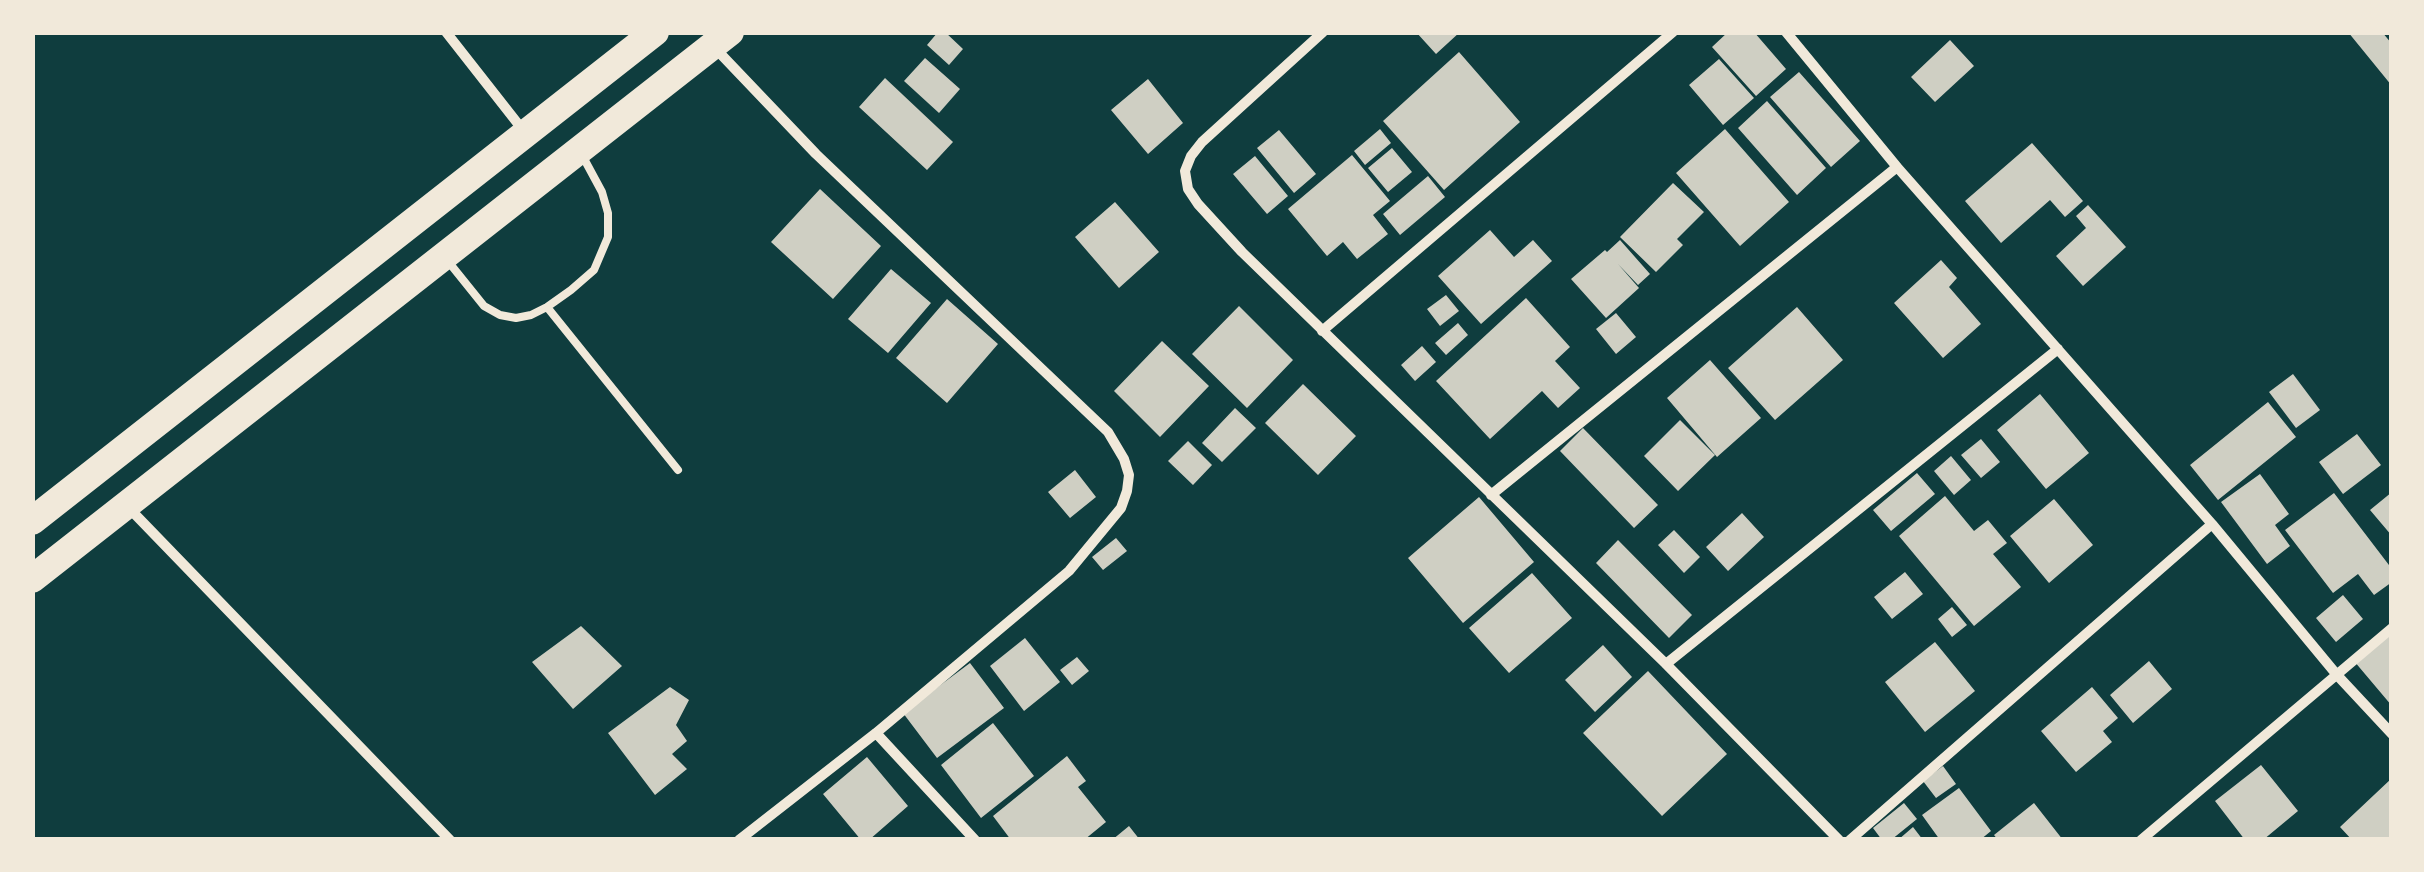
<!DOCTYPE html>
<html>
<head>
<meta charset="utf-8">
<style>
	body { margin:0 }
	#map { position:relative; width:2424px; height:872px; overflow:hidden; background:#0f3d3e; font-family:"Noto Sans",sans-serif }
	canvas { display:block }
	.frame { position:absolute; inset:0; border:35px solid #f1e9da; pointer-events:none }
</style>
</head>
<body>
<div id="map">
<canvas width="2424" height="872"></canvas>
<div class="frame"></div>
</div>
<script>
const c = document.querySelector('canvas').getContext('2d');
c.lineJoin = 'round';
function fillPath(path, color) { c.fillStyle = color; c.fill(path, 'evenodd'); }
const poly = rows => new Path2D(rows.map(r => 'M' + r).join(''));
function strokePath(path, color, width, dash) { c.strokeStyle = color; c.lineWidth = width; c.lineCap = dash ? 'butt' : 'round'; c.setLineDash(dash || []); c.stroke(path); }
fillPath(poly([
	[938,32,945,32,963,49,949,65,927,45],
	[1416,32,1460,32,1436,54],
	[1728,32,1754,32,1786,69,1756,96,1712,47],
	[2348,32,2382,32,2392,44,2392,86],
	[1950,40,1974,66,1935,102,1911,77],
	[1459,52,1520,122,1444,190,1383,121],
	[925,58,960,89,939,113,904,81],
	[1719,59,1754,98,1723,125,1689,85],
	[1799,72,1860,141,1831,167,1770,97],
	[885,78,953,142,927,170,859,107],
	[1148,79,1183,123,1148,154,1111,110],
	[1767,101,1826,168,1797,195,1738,128],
	[1380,129,1391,143,1365,165,1354,151],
	[1725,129,1789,202,1740,246,1676,173],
	[1279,130,1316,174,1294,193,1257,148],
	[2032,143,2083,201,2065,217,2050,200,2001,243,1965,201],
	[1392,148,1412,172,1388,192,1368,168],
	[1352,155,1390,201,1373,215,1388,234,1357,259,1343,242,1327,256,1288,209],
	[1255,156,1288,196,1267,214,1233,174],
	[1428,176,1445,197,1400,235,1383,214],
	[1673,183,1704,212,1677,239,1683,245,1656,272,1620,237],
	[820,189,881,246,833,299,771,242],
	[1115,202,1159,252,1119,288,1075,237],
	[2088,205,2126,247,2083,286,2056,256,2086,228,2076,216],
	[1490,230,1514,257,1533,240,1552,261,1481,324,1438,276],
	[1620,240,1650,274,1638,285,1618,264,1639,288,1606,318,1571,279,1605,250,1607,252],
	[1941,260,1957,278,1949,287,1981,324,1943,358,1894,303],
	[891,269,931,303,888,353,848,319],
	[1446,295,1459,311,1440,326,1427,309],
	[1526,298,1570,347,1555,361,1580,388,1558,408,1542,391,1490,439,1436,381],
	[947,299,998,344,947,403,896,358],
	[1239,306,1293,360,1247,408,1192,354],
	[1797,307,1843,360,1775,420,1728,368],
	[1616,313,1636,337,1616,354,1596,329],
	[1458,323,1468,335,1446,355,1435,343],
	[1162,341,1209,386,1160,437,1114,391],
	[1422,346,1436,362,1415,381,1401,365],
	[1710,360,1761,418,1717,457,1667,398],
	[2293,374,2320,410,2296,428,2269,392],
	[1303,384,1356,436,1318,475,1265,423],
	[2040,394,2089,453,2046,489,1997,430],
	[2268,402,2296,437,2218,500,2190,465],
	[1235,408,1256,428,1222,462,1202,443],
	[1680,420,1715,455,1678,491,1644,456],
	[1583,428,1658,505,1634,528,1560,451],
	[2357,434,2381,465,2343,494,2319,462],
	[1981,439,2000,462,1981,478,1961,455],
	[1188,441,1212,465,1193,485,1168,461],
	[1951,456,1971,480,1954,495,1934,471],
	[1075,470,1096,497,1070,518,1048,492],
	[1917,473,1935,494,1891,531,1873,510],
	[2260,474,2289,514,2275,525,2290,546,2267,564,2221,502],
	[2392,492,2392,536,2370,510],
	[2334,493,2392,569,2392,582,2374,595,2358,574,2333,593,2285,530],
	[1945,496,1974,531,1988,520,2007,543,1993,554,2021,587,1974,626,1899,536],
	[1479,497,1534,562,1463,623,1408,558],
	[2054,499,2093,545,2049,583,2010,536],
	[1742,513,1764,537,1728,571,1706,547],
	[1674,530,1700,557,1684,573,1658,545],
	[1116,538,1127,551,1103,570,1092,557],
	[1618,540,1692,615,1669,638,1596,563],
	[1905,572,1923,594,1892,619,1874,597],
	[1532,573,1572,618,1509,673,1469,628],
	[2343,595,2363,619,2336,642,2316,618],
	[1952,607,1967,625,1952,637,1938,619],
	[581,626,622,666,573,709,532,662],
	[2392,629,2392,706,2354,661],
	[1025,638,1060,682,1024,711,990,666],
	[1935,642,1975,691,1925,732,1885,682],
	[1603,645,1632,677,1595,712,1565,680],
	[1077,657,1089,671,1072,685,1060,670],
	[2149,661,2172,689,2133,723,2110,695],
	[970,663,1004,708,937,758,903,713],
	[1648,671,1727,754,1662,816,1583,733],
	[670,687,689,700,676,725,687,741,672,754,687,769,655,795,608,733],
	[2092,687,2118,718,2103,731,2112,742,2076,772,2041,731],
	[993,723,1034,776,981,818,941,765],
	[1067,756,1086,781,1078,787,1106,822,1084,840,1011,840,993,816],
	[867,757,908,806,869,840,861,840,823,794],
	[2261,765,2298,811,2263,840,2245,840,2215,801],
	[1943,766,1956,784,1936,798,1923,781],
	[2392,778,2392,840,2352,840,2340,827],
	[1959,788,1991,831,1980,840,1940,840,1922,815],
	[1904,803,1917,819,1891,840,1882,840,1873,828],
	[2034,803,2063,840,1998,840,1994,835],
	[1129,826,1140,840,1112,840],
	[1913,827,1923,840,1898,840]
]), '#cfcfc3');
strokePath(poly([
	[447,260,484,306,500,315,516,318,531,315,547,307,571,290,594,270,608,237,608,213,602,192,582,155],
	[547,307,678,470]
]), '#f1e9da', 8);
strokePath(poly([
	[446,32,526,134],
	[1323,32,1202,142,1191,156,1185,171,1188,189,1198,204,1242,252,1666,664,1839,840],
	[1786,32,1897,167,2212,524,2337,675,2392,734],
	[714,47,816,154,1108,432,1124,459,1129,475,1127,491,1121,508,1069,571,876,733,739,840],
	[1322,331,1673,32],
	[1491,495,1897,167],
	[127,506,450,840],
	[1666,664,2058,349],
	[876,733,975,840],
	[1850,840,2212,524],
	[2141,840,2392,628]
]), '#f1e9da', 10);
strokePath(poly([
	[32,521,655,32],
	[32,579,730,32]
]), '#f1e9da', 28);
</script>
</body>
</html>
